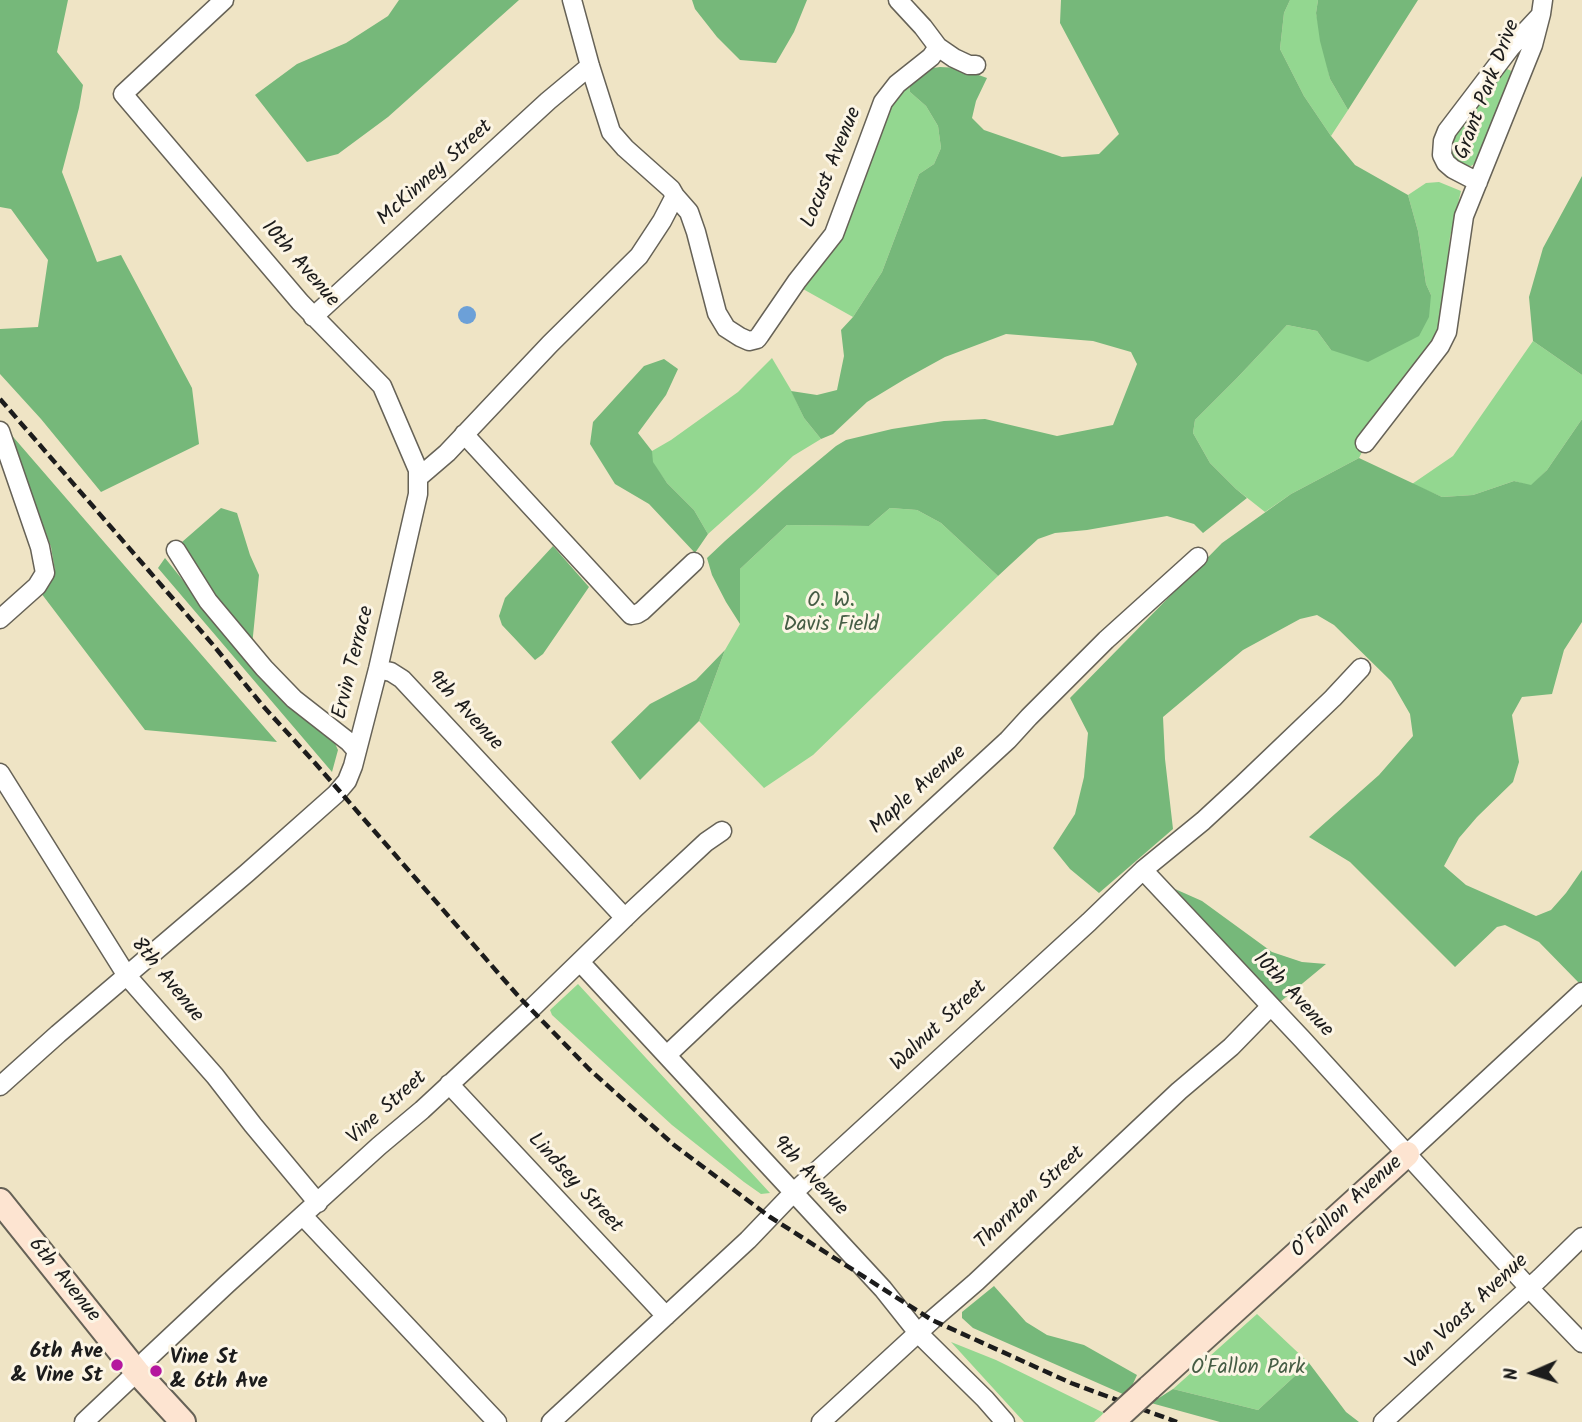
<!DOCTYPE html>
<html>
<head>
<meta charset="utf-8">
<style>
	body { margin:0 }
	#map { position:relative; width:1582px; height:1422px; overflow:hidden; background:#efe4c5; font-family:Kalam,sans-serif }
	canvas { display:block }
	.north { position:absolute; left:1498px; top:1338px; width:70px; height:70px; -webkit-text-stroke:5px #fcf5e5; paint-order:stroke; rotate:267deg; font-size:19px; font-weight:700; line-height:28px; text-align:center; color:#1c1c1c }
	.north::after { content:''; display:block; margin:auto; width:24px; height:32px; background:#1c1c1c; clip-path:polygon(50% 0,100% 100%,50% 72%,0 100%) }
</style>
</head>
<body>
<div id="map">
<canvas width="1582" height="1422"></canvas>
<div class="north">N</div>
</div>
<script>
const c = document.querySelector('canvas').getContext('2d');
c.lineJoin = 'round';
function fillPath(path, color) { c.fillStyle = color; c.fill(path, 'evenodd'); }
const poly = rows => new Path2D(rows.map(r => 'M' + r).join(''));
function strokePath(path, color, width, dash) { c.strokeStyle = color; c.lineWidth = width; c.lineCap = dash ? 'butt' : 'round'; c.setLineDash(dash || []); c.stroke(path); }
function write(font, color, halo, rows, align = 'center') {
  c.font = font + ' Kalam,sans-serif'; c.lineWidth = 6; c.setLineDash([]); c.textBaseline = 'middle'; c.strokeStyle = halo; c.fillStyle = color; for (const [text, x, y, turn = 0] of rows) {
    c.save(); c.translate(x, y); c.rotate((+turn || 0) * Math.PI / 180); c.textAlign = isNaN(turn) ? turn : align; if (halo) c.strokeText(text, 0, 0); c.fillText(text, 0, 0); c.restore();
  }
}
fillPath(poly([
	[1290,0,1318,0,1316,13,1330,79,1348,110,1331,136,1304,96,1280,49,1284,13],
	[1507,69,1514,72,1477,162,1471,166,1463,166,1456,163,1449,154,1450,141,1502,71],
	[909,83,910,92,926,106,938,126,941,148,934,164,919,174,882,272,853,317,803,289,841,238,847,226,885,114,889,104],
	[1439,182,1461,191,1450,237,1442,321,1437,334,1387,399,1356,445,1362,452,1359,458,1291,494,1265,512,1236,489,1210,463,1193,433,1195,420,1237,378,1287,325,1317,331,1331,350,1431,295,1426,284,1418,231,1408,195,1426,183],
	[1533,341,1582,375,1582,419,1547,470,1531,486,1514,481,1473,495,1442,497,1412,484,1453,456],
	[772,358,791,390,804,418,821,439,793,456,755,492,708,534,694,510,667,483,652,462,652,451,671,440,738,392],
	[890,508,917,510,941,523,998,576,813,755,764,788,699,721,725,650,740,624,740,569,787,525,869,526],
	[578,984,770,1193,761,1194,744,1182,672,1125,552,1015,550,1010],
	[1257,1314,1309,1363,1258,1410,1173,1389],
	[951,1342,996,1360,1104,1413,1094,1422,1024,1422]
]), '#93d790');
fillPath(poly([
	[0,0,68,0,57,52,83,85,79,108,62,172,97,262,121,255,192,388,199,444,101,492,41,419,0,374,0,329,38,327,48,260,11,209,0,207],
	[399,0,519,0,388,117,338,154,307,162,255,95,297,64,346,43,388,16],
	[692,0,807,0,794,32,776,63,740,60,717,37,695,9],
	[1061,0,1290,0,1284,13,1280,49,1304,96,1331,136,1355,165,1408,195,1418,231,1426,284,1431,295,1429,317,1419,336,1368,362,1331,350,1317,331,1287,325,1237,378,1195,420,1193,433,1210,463,1236,489,1247,498,1203,533,1194,524,1167,516,1087,530,1055,533,1038,539,998,576,941,523,917,510,890,508,869,526,787,525,740,569,740,624,726,602,712,575,707,558,725,541,783,490,836,446,846,440,892,429,944,421,985,419,1057,436,1113,425,1137,364,1131,352,1093,341,1006,334,945,357,905,379,867,402,833,434,821,439,804,418,791,391,817,395,837,390,844,356,841,330,853,317,882,272,919,174,934,164,941,148,938,126,926,106,910,92,909,83,926,69,940,67,959,68,987,78,976,101,972,118,984,130,1062,157,1099,154,1119,134,1060,23],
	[1318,0,1418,0,1348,110,1330,79,1320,41,1316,13],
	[1582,176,1582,375,1533,341,1529,297,1543,248],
	[664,359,678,369,666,395,638,433,652,451,653,462,667,483,694,510,708,534,695,553,649,504,615,484,590,444,593,422,644,366],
	[1582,419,1582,622,1564,650,1552,694,1522,697,1512,715,1519,762,1513,782,1477,817,1459,838,1444,866,1466,885,1536,916,1551,910,1566,893,1582,870,1582,982,1580,984,1539,942,1505,925,1497,927,1455,967,1350,862,1309,837,1379,775,1413,736,1410,714,1391,681,1334,625,1317,615,1300,619,1243,650,1163,717,1165,759,1173,829,1099,893,1070,869,1053,848,1075,814,1084,777,1088,733,1070,698,1222,543,1291,494,1359,458,1442,497,1473,495,1514,481,1531,485,1547,470],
	[8,431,277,742,145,730,41,593,55,571,51,547],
	[221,508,237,513,250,555,259,575,252,646,225,612,182,542],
	[553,546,589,587,543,654,535,660,502,625,499,616,505,598],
	[165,558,254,669,332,737,338,750,332,772,158,568],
	[725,650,699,721,640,780,611,742,650,704,696,680],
	[1175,889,1202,901,1272,952,1302,962,1326,964,1280,1002],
	[994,1286,1026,1322,1047,1335,1084,1345,1137,1375,1132,1386,1125,1395,973,1328,962,1318,962,1312],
	[1309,1363,1346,1412,1359,1422,1220,1422,1151,1403,1173,1389,1258,1410]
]), '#76b87a');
fillPath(poly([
	'458 315a9 9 0 1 1 18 0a9 9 0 1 1-18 0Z'
]), '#6ca0d8');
const street = poly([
	[572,0,590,66,611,132,625,148,671,189,675,196,689,212,696,232,717,313,726,328,740,337,749,341,757,339,760,335,797,281,834,234,883,102,897,84,931,57,938,47],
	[898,0,923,27,938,47,954,58,969,65,976,65],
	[1478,182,1453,169,1446,163,1442,155,1443,141,1447,131,1511,47,1539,17],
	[313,317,548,101,590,66],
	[0,431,40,547,45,573,37,586,0,619],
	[464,434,631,615,637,614,642,611,694,562],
	[1365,443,1440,346,1447,332,1464,216,1533,45,1541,14,1543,0],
	[419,477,447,453,550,344,639,256,662,221,675,196],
	[176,550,208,601,264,668,294,699,349,742,357,751],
	[378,669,391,672,402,679,625,918],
	[0,773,127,976,215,1076,253,1125,318,1203],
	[1143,870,1302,1039,1529,1288,1582,1343],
	[580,962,883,1289,918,1333,985,1399,1005,1422],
	[667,1055,722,1003,1008,740,1029,717,1106,640,1198,557],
	[449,1084,666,1316],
	[0,1086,58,1034,247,873,336,794,347,781,353,766,378,669,418,494,418,470,382,386,300,302,123,94,224,0],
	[1407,1154,1582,992],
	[303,1216,497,1422],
	[84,1422,137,1372,147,1359,227,1284,379,1146,422,1110,531,1009,634,909,706,842,722,831],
	[551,1422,748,1240,794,1192,1089,922,1143,870,1203,821,1242,785,1333,698,1361,668],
	[821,1422,932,1320,976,1282,1179,1091,1231,1047,1270,1007],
	[1383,1422,1540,1278,1582,1237]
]);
const secondary = poly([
	[0,1201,137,1372,183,1422],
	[1149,1388,1407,1154]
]);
strokePath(street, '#666257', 21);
strokePath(secondary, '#666257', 28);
strokePath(street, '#fff', 18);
strokePath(secondary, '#fde4d1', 24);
strokePath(poly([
	[0,399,214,646,263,706,315,763,520,998,589,1069,674,1145,770,1217,932,1320,1071,1383,1177,1422]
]), '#1c1c1c', 4.5, [10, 5]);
const secondaryBridge = poly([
	[1112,1422,1149,1388]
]);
strokePath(secondaryBridge, '#666257', 28, []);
strokePath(secondaryBridge, '#fde4d1', 24);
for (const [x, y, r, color] of [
	[117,1365,7,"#b5179e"],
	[156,1371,7,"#b5179e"]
]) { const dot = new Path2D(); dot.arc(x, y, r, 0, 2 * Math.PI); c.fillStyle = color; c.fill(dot); strokePath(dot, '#fcf5e5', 2.5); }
write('21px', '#1c1c1c', '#fcf5e5', [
	["Grant Park Drive",1489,90,-69],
	["Locust Avenue",833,168,-68],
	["McKinney Street",436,174,-42],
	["10th Avenue",299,265,49],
	["Ervin Terrace",355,663,-76],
	["9th Avenue",464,712,47],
	["Maple Avenue",919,791,-42],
	["8th Avenue",166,981,51],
	["10th Avenue",1292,996,47],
	["Walnut Street",940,1027,-43],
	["Vine Street",388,1109,-42],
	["9th Avenue",809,1177,47],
	["Lindsey Street",574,1184,47],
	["Thornton Street",1031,1199,-43],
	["O’Fallon Avenue",1348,1208,-42],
	["6th Avenue",63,1281,51],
	["Van Voast Avenue",1468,1313,-43]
]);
write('21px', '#465d45', '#fcf5e5', [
	["O. W.",831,602],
	["Davis Field",831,626],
	["O'Fallon Park",1248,1369]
]);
write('bold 21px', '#1c1c1c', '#fcf5e5', [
	["6th Ave",103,1353],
	["& Vine St",103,1377],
	["Vine St",170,1359,"left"],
	["& 6th Ave",170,1383,"left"]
], 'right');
</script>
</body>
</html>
